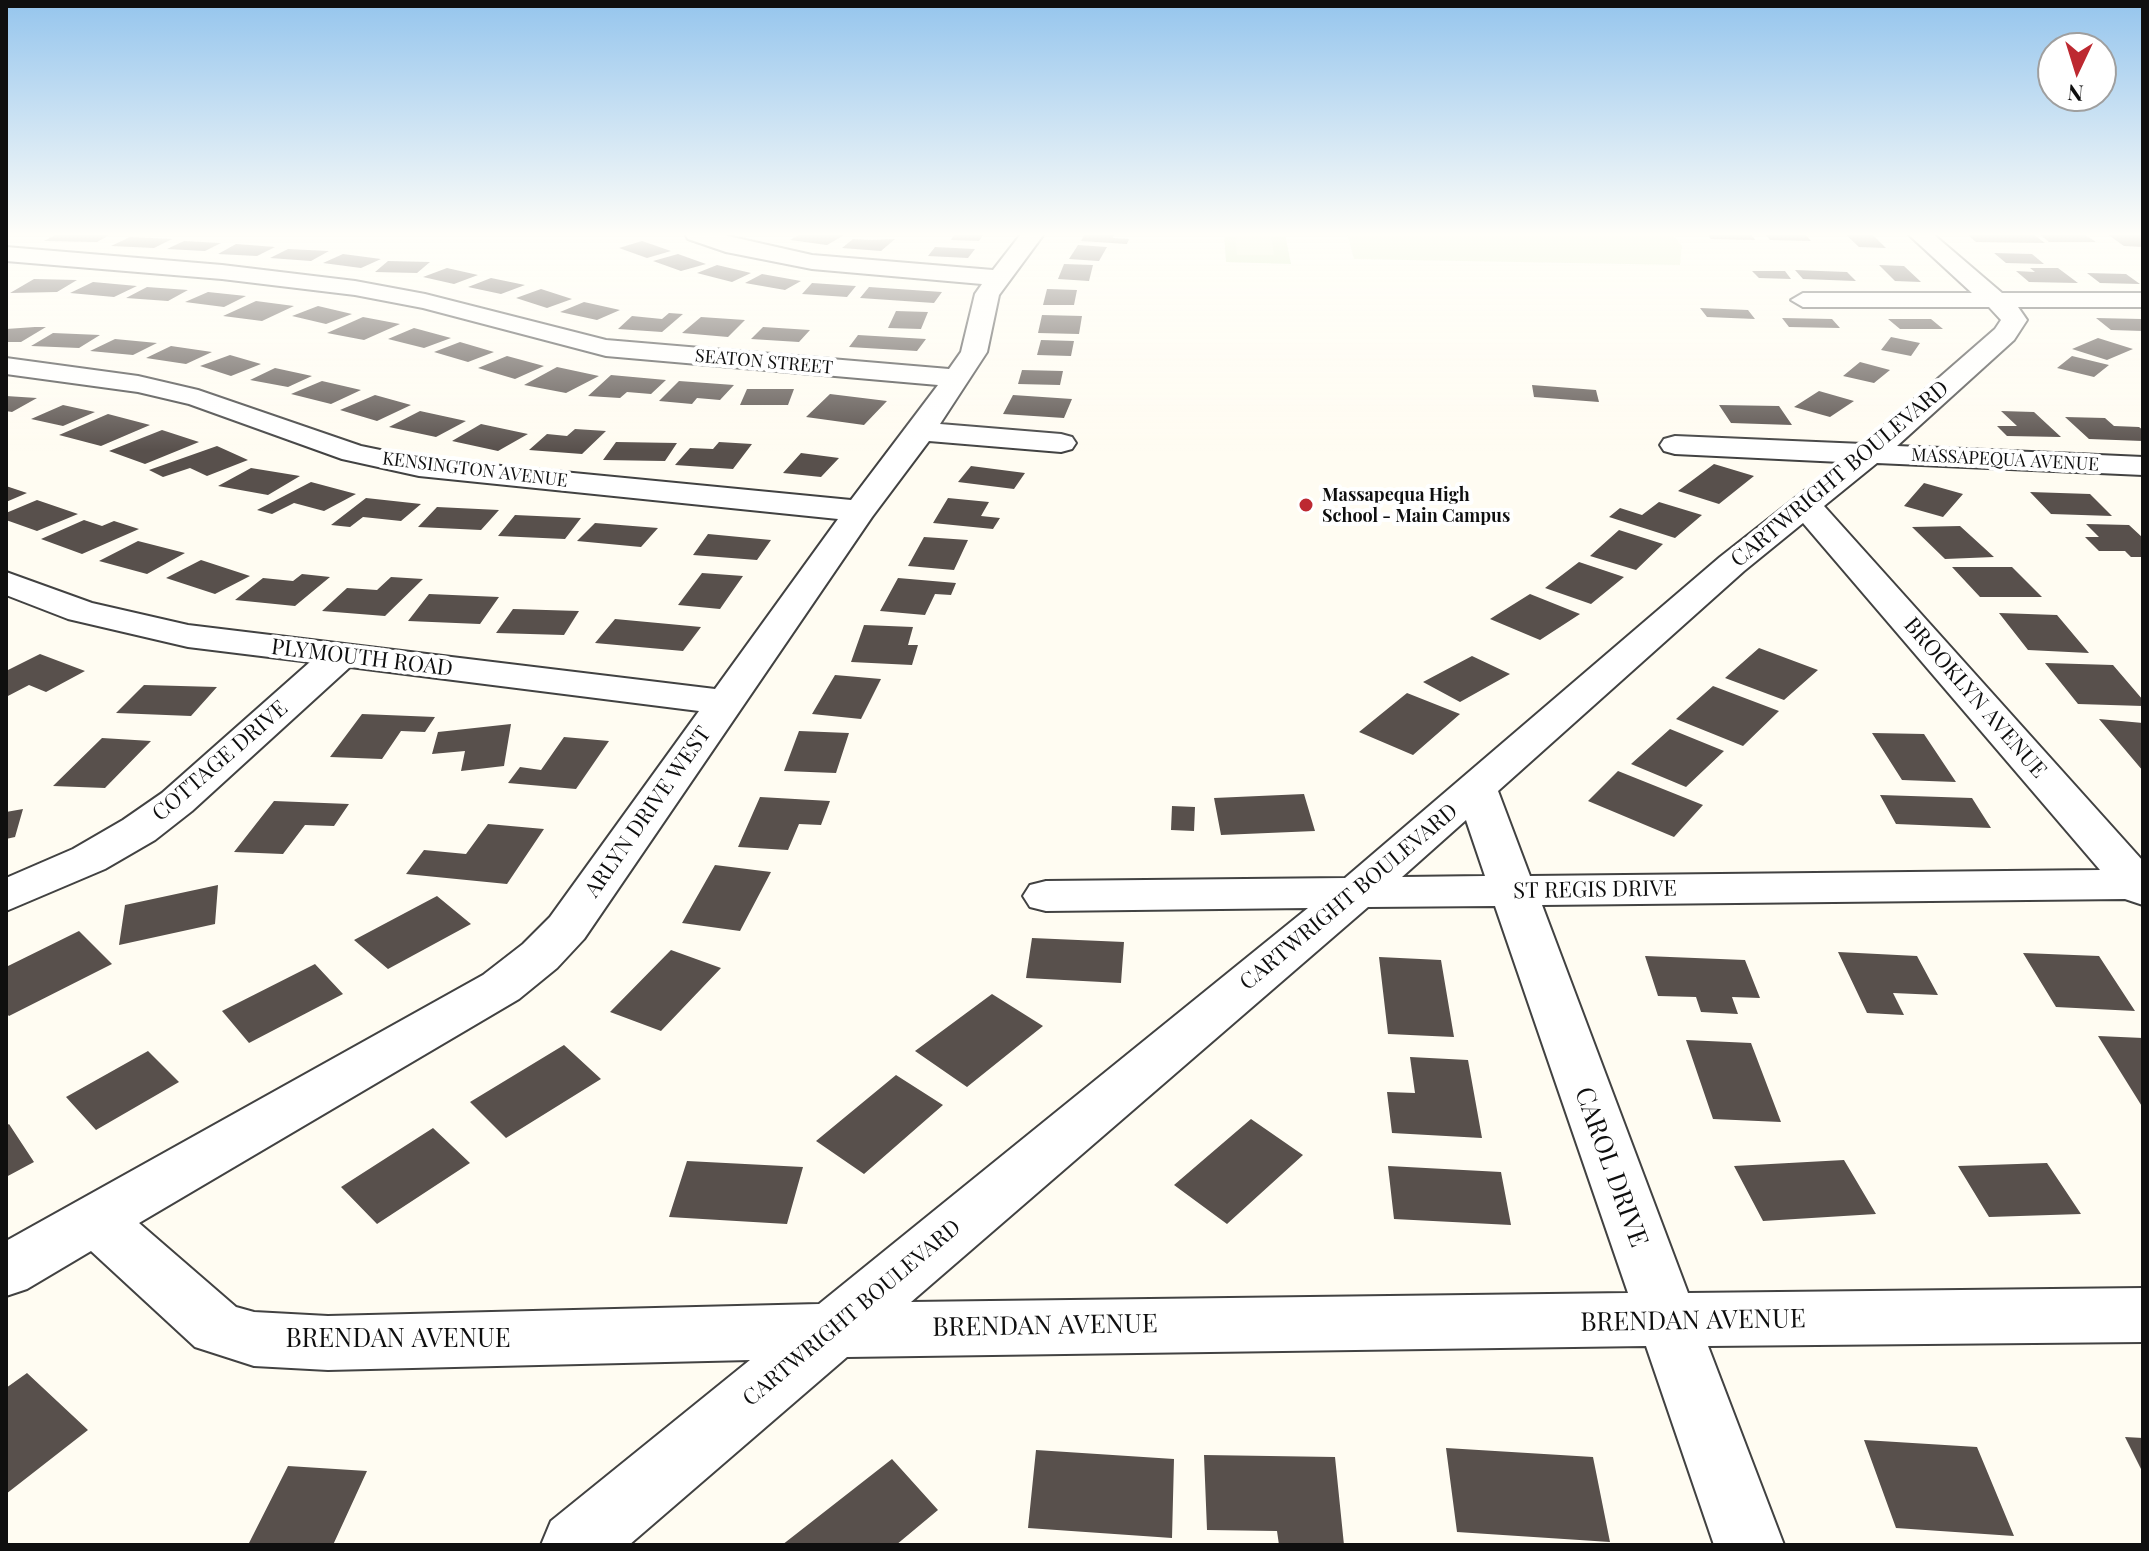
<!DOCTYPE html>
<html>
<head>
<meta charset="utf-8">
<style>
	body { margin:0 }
	#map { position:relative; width:2149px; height:1551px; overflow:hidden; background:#fffcf2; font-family:"Playfair Display",serif }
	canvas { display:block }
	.frame { position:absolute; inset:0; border:8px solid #0f0f0f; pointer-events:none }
	.north { position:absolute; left:2037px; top:32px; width:80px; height:80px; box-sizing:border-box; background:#fff; border:2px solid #9f9f9f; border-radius:50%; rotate:184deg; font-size:22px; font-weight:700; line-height:32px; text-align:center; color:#0f0f0f }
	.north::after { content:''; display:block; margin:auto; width:28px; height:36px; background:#bd2931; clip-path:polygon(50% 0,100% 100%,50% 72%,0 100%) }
</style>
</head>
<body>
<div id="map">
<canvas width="2149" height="1551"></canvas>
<div class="frame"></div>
<div class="north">N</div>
</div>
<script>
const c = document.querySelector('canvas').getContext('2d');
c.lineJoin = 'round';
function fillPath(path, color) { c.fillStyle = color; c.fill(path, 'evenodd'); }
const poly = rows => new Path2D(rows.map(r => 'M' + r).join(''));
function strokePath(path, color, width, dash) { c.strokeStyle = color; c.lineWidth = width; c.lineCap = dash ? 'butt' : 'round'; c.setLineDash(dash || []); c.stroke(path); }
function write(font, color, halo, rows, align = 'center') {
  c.font = font + ' "Playfair Display",serif'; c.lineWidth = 8; c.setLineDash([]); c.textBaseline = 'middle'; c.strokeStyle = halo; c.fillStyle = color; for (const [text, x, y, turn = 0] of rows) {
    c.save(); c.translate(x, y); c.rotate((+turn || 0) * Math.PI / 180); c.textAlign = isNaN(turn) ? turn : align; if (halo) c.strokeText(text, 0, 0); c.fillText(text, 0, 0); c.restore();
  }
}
fillPath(poly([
	[1224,234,1285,234,1291,264,1226,262]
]), '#d3e9bc');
fillPath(poly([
	[1235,234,1271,234,1274,255,1237,255],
	[1347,234,1672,234,1682,246,1680,265,1354,259]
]), '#e4f0cd');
fillPath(poly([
	[57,234,111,234,97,242,44,241],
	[800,234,846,234,827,245,790,240],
	[955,234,984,234,979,241,951,240],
	[1085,234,1115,234,1113,238,1129,239,1127,244,1081,241],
	[1708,234,1751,234,1755,240,1711,239],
	[1765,234,1805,234,1811,241,1770,240],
	[1845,234,1872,234,1886,248,1859,247],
	[1967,234,2033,234,2045,243,1976,242],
	[2039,234,2084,234,2096,242,2049,242],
	[2107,234,2143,234,2143,247,2124,246],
	[130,237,172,239,154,248,111,246],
	[853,239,872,240,895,239,881,251,842,248],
	[184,241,221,243,205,251,167,249],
	[642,241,671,251,647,258,619,248],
	[236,244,275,247,257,256,218,254],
	[1078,245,1107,247,1099,261,1069,259],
	[935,247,975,249,968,258,928,256],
	[288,249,329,251,311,261,270,258],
	[1994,253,2032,254,2044,264,2006,263],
	[343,254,381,259,361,268,323,263],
	[678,254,706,264,681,271,653,261],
	[388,261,430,262,417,273,375,272],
	[1064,264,1093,265,1089,281,1058,279],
	[717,265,751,273,732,282,697,273],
	[1879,265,1904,266,1921,282,1895,281],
	[447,268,478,275,454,284,423,277],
	[2030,268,2058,268,2078,283,2029,282,2016,271,2035,272],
	[1795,270,1847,272,1856,281,1803,279],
	[1752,271,1785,271,1791,279,1759,278],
	[2087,273,2126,274,2140,284,2100,283],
	[762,274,801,281,785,290,745,283],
	[491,278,525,285,501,294,468,287],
	[34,279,77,280,57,292,10,293],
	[93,282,137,286,114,297,70,293],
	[812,283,856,286,847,297,802,294],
	[147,287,188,290,168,301,126,298],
	[869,287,942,292,934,303,860,298],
	[541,289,572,299,547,308,516,298],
	[1047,289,1077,290,1074,305,1043,305],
	[208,292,246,296,224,307,185,302],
	[256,301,294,306,262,321,223,316],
	[584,302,620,310,597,320,560,312],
	[318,306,352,314,326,324,292,316],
	[1700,308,1748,310,1755,319,1707,317],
	[896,311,928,312,921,329,888,328],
	[669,313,683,314,662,332,618,329,632,316,662,319],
	[1042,315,1082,316,1079,334,1038,333],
	[363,317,400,324,364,340,327,333],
	[701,317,745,320,728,337,682,333],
	[1782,318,1832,319,1840,328,1789,327],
	[2096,318,2141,319,2143,331,2111,330],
	[1888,319,1931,319,1943,329,1900,329],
	[35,327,46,327,21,342,6,342,6,329],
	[763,327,810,330,799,342,751,339],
	[414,328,451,338,424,348,388,339],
	[53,333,100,335,79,348,31,346],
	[858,335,926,339,917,351,849,347],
	[1891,337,1920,343,1911,356,1881,350],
	[2098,338,2133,349,2107,360,2072,349],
	[115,339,157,343,133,355,90,351],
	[1041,340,1074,341,1071,356,1037,355],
	[460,342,494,352,468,362,434,352],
	[171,346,212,352,186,364,146,358],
	[230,355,261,364,231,376,200,366],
	[507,356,544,366,515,379,478,368],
	[2072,356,2109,365,2094,377,2057,368],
	[1860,362,1890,370,1874,383,1843,376],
	[557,367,599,376,566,393,524,385],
	[275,368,312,376,288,387,250,380],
	[1022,370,1063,371,1060,385,1018,384],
	[611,375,666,380,651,394,627,392,620,398,588,396],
	[322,381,361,390,331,404,291,394],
	[679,381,734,385,720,400,697,398,692,404,659,401],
	[1532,385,1596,390,1599,402,1534,397],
	[747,389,794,389,788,405,740,405],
	[1819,391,1854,401,1830,417,1794,407],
	[830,394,887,401,864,425,806,417],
	[375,395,411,405,377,421,340,410],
	[1013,395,1072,399,1064,418,1003,414],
	[6,396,37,398,12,412,6,411],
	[63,405,95,412,63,426,31,419],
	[1719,405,1779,406,1792,425,1731,423],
	[420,411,466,421,436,437,389,427],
	[2001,411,2034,412,2061,437,2007,436,1997,426,2017,426],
	[108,414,150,425,101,446,59,435],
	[2065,417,2105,418,2114,426,2139,427,2143,430,2143,441,2089,439],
	[481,424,528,434,498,451,452,441],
	[575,429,606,431,582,454,529,450,547,434,567,436],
	[162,430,199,442,145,464,109,451],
	[616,442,677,443,665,461,603,460],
	[719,442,752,444,733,469,675,465,690,448,713,449],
	[217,446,248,460,207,476,190,468,163,477,149,470],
	[801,453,839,458,821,477,783,473],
	[1714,464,1754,476,1719,504,1678,491],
	[971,466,1025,473,1014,489,958,482],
	[251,468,300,476,268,495,218,486],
	[311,482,356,494,324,511,294,503,272,514,257,510],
	[1924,483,1963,494,1943,517,1904,506],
	[6,486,27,493,6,502],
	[2030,492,2090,494,2112,516,2051,514],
	[366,498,421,504,401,521,363,517,350,527,331,525],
	[948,498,989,502,981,516,1000,518,993,529,933,523],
	[37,500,78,514,37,531,6,520,6,513],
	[1659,502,1702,515,1675,538,1609,517,1620,508,1642,515],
	[437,507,499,510,481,530,418,527],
	[515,515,581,518,565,539,498,536],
	[84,520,102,526,114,521,139,529,82,554,41,539],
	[595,523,658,528,641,547,577,541],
	[2086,524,2129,525,2143,538,2143,557,2131,557,2125,551,2099,551,2085,537,2099,537],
	[1960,526,1994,557,1945,559,1912,527],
	[1619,530,1663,544,1636,570,1590,556],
	[708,534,771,540,757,560,693,555],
	[924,537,968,540,954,570,908,566],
	[138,541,185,553,147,574,99,561],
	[201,560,250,576,215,594,166,578],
	[1579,562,1624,577,1591,604,1545,588],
	[1952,567,2012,567,2042,597,1980,597],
	[702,573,743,576,720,609,678,605],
	[302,574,330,577,295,606,235,600,263,578,293,581],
	[391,577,423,579,385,616,322,611,347,588,377,590],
	[898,578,956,583,951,595,935,594,925,615,880,611],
	[429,594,499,597,480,624,408,621],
	[1530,594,1580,614,1540,640,1490,619],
	[513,609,579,611,564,635,496,633],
	[1999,613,2057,615,2089,653,2028,650],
	[615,619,701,627,683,651,595,643],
	[864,625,913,627,908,645,918,645,912,665,851,662],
	[1759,648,1818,670,1784,700,1725,678],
	[40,654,85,671,46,692,29,685,6,697,6,671],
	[1472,656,1510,674,1460,702,1423,682],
	[2045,663,2113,665,2143,700,2143,706,2078,704],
	[835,675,881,679,861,719,812,714],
	[144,685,217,687,191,716,116,713],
	[1713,686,1779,711,1743,746,1676,719],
	[1407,693,1460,714,1413,755,1359,732],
	[362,714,435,717,425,732,401,731,382,759,330,757],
	[2099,719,2143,723,2143,771],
	[511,724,504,766,461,771,465,751,432,754,438,732],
	[1670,729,1724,751,1686,787,1631,764],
	[799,731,849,733,836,773,784,771],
	[1872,733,1924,734,1956,782,1902,780],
	[564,737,609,741,576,789,508,783,520,767,541,770],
	[102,738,151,741,105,788,53,786],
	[1618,771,1703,805,1674,837,1588,801],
	[1304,794,1315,831,1221,835,1214,798],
	[1880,795,1972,798,1991,828,1896,824],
	[760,797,830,801,821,825,799,824,788,850,738,847],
	[274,801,349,804,334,826,305,825,283,854,234,852],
	[1172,806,1195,807,1194,831,1171,830],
	[23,809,15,837,6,839,6,812],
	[488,824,544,829,507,884,406,874,424,850,466,854],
	[715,865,771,872,740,931,682,923],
	[218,885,215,924,119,945,125,905],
	[437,896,471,924,388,969,354,940],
	[79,931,112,964,9,1016,6,1013,6,967],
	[1032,938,1124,942,1121,983,1026,978],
	[671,950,721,968,661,1031,610,1012],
	[1838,952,1917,956,1938,995,1893,993,1904,1015,1867,1013],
	[2023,953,2099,956,2135,1011,2056,1007],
	[1645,956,1745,960,1760,998,1732,997,1738,1014,1701,1012,1696,997,1658,996],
	[1379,957,1441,960,1454,1037,1388,1034],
	[315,964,343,994,249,1043,222,1011],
	[992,994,1043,1026,967,1087,915,1051],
	[2098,1036,2143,1038,2143,1108],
	[1686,1040,1751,1043,1781,1122,1713,1119],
	[564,1045,601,1079,506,1138,470,1102],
	[148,1051,179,1082,96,1130,66,1097],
	[1410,1057,1468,1060,1482,1138,1392,1133,1387,1092,1415,1093],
	[896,1075,943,1105,864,1174,816,1141],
	[1251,1119,1303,1155,1227,1224,1174,1185],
	[9,1124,34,1162,6,1177,6,1126],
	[433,1128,470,1163,377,1224,341,1187],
	[1844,1160,1876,1214,1763,1221,1734,1166],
	[687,1161,803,1167,787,1224,669,1217],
	[2047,1163,2081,1214,1989,1217,1958,1166],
	[1388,1166,1501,1172,1511,1225,1394,1219],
	[27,1373,88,1430,6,1494,6,1388],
	[2125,1437,2143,1438,2143,1473],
	[1864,1440,1977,1447,2014,1536,1896,1528],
	[1446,1448,1593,1457,1610,1542,1457,1532],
	[1036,1450,1174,1459,1172,1538,1028,1528],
	[1204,1455,1335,1457,1344,1545,1279,1545,1277,1531,1207,1530],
	[892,1459,938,1510,896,1545,782,1545],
	[288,1466,367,1471,333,1545,248,1545]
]), '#58504c');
const street = poly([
	[685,234,719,234,812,255,993,270,1021,234,1044,234,999,295,987,352,940,424,1061,434,1072,437,1076,443,1072,449,1061,452,929,441,872,517,584,939,557,968,519,999,139,1223,236,1307,254,1312,328,1316,819,1304,1308,908,1046,911,1030,907,1023,896,1030,885,1046,881,1345,878,1720,557,1841,462,1675,454,1664,451,1660,445,1664,439,1675,436,1863,444,1995,329,2001,320,1989,307,1803,307,1791,300,1803,293,1972,293,1908,234,1933,234,2002,293,2143,293,2143,307,2018,307,2027,320,2014,340,1897,446,2143,457,2143,475,1877,463,1824,506,2143,861,2143,905,2125,899,1542,905,1688,1293,2143,1288,2143,1342,1708,1346,1784,1545,1714,1545,1646,1346,847,1357,629,1545,541,1545,551,1521,750,1360,328,1370,254,1366,195,1347,91,1251,27,1289,6,1296,6,1241,483,975,523,944,550,917,699,711,350,667,192,811,155,840,105,869,6,911,6,878,73,849,123,820,162,793,310,662,188,647,68,619,6,595,6,572,92,603,188,625,715,689,838,519,419,476,342,459,189,404,138,392,6,374,6,358,138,376,198,390,361,446,419,458,851,500,938,385,606,356,423,308,355,295,222,279,6,261,6,247,222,265,355,281,425,294,606,340,949,369,961,352,975,294,982,284,812,269,726,252,688,239,685,234],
	[1803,523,2100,870,1530,876,1498,791,1744,571,1803,523],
	[1466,820,1485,876,1402,877,1466,820],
	[1495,906,1628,1293,911,1302,1368,907,1495,906]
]);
strokePath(street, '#424242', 4);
fillPath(street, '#fff');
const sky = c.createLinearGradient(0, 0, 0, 451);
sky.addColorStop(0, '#95c5ed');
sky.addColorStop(0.52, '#fffef9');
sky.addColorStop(1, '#fffef900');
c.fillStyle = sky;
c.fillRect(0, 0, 2149, 451);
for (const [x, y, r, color] of [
	[1306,505,8,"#bd2931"]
]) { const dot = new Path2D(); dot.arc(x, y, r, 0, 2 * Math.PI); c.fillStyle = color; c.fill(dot); strokePath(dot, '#fff', 3); }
write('18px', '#0f0f0f', '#fff', [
	["SEATON STREET",764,362,5],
	["MASSAPEQUA AVENUE",2005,460,3],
	["KENSINGTON AVENUE",475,470,7]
]);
write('bold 18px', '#0f0f0f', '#fff', [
	["Massapequa High",1322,495],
	["School - Main Campus",1322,516]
], 'left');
write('22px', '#0f0f0f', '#fff', [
	["CARTWRIGHT BOULEVARD",1840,474,-40],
	["PLYMOUTH ROAD",362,658,7],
	["BROOKLYN AVENUE",1975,698,49],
	["COTTAGE DRIVE",220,761,-41],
	["ARLYN DRIVE WEST",648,812,-55],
	["ST REGIS DRIVE",1595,890,-1],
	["CARTWRIGHT BOULEVARD",1349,897,-40],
	["CARTWRIGHT BOULEVARD",852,1313,-40]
]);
write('26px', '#0f0f0f', '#fff', [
	["CAROL DRIVE",1611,1167,70],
	["BRENDAN AVENUE",1693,1321,-1],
	["BRENDAN AVENUE",1045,1326,-1],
	["BRENDAN AVENUE",398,1339]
]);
</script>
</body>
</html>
